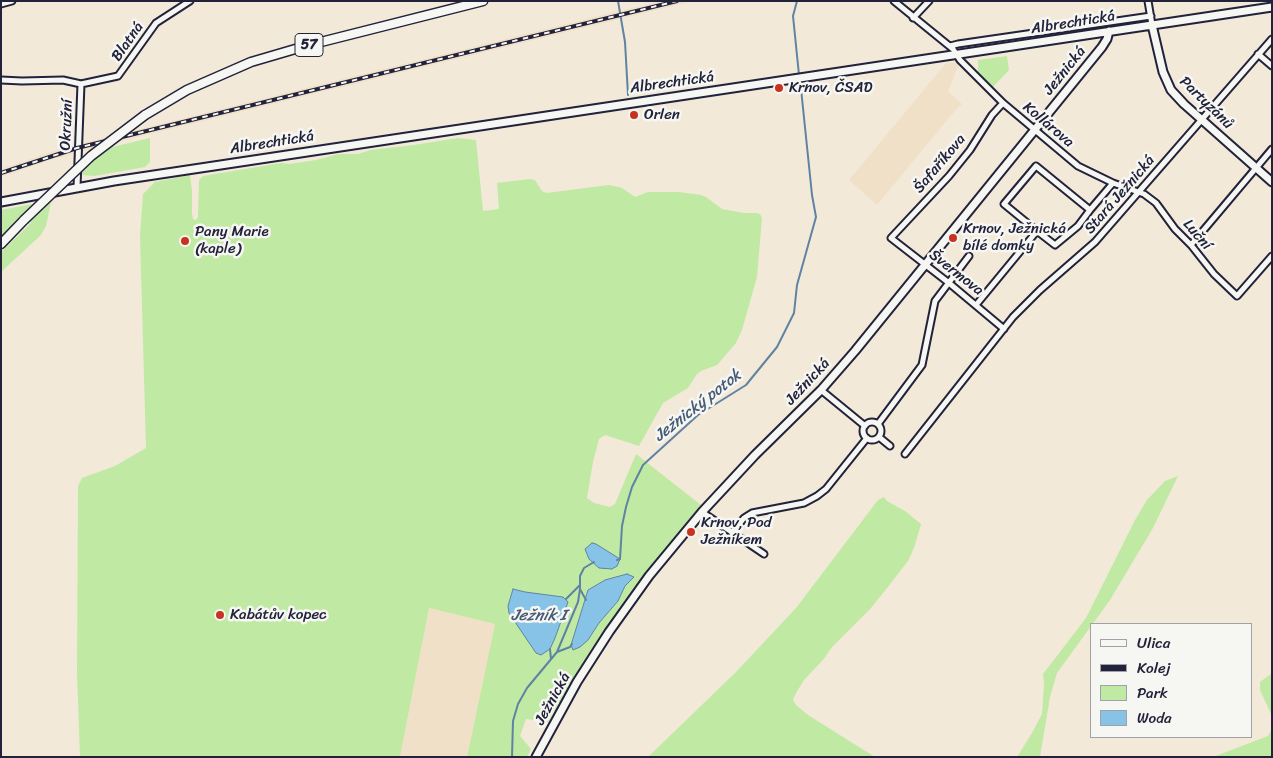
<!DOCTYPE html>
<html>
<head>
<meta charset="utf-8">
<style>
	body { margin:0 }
	#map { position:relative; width:1273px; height:758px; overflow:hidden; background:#f3e9d9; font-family:Sriracha,sans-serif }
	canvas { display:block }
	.frame { position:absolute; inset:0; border:2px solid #22223b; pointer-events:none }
	.legend { position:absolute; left:1090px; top:623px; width:162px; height:115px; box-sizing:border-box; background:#f6f6f2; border:1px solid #a1a1a9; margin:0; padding:6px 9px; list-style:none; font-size:15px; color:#22223b }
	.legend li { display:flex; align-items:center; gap:10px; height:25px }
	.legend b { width:25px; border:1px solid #a1a1a9 }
</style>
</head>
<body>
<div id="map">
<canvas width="1273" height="758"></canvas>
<div class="frame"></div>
<ul class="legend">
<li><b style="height:6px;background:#f6f6f2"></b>Ulica</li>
<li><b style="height:6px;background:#22223b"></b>Kolej</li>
<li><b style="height:14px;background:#c0e9a4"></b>Park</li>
<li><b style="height:14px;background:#87c3e6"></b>Woda</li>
</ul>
</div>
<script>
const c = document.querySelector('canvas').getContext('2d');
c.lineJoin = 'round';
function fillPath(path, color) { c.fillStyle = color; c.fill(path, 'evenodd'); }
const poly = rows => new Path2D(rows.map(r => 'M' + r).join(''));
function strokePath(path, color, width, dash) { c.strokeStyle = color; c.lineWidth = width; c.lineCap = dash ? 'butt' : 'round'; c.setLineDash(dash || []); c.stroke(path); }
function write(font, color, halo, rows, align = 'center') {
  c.font = font + ' Sriracha,sans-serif'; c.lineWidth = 5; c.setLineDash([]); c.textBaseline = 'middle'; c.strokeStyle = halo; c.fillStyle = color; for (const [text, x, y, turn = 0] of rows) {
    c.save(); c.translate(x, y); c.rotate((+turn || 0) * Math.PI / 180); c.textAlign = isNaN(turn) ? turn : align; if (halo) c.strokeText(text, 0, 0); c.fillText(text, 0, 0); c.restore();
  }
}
fillPath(poly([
	[660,1,693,1,113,143,47,161,1,177,1,169,63,148],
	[960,62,948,91,962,104,952,114,877,205,849,180,946,63],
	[429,608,495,624,467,757,400,757]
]), '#f1e0c8');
fillPath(poly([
	[1007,56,1009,70,992,88,978,74,978,60],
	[150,138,150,162,145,167,94,176,83,175,81,173,81,161,87,153],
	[458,138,476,140,483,211,499,209,497,183,530,179,535,180,542,191,546,193,609,185,622,188,635,197,648,192,679,192,701,195,706,197,722,209,744,213,757,213,760,214,762,218,757,277,742,330,736,343,717,365,701,371,697,374,688,388,663,403,639,446,605,435,599,439,593,462,587,498,594,503,610,507,615,504,636,454,701,505,639,581,589,653,548,722,526,719,520,736,531,749,527,757,467,757,495,624,429,608,400,757,80,757,77,673,78,486,82,478,115,466,146,448,140,236,143,194,155,182,190,175,192,191,192,213,193,219,196,220,198,217,199,180,203,176,281,163,290,164,316,160,338,154,358,154,371,150,414,145],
	[605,580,625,586,618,601,599,623,588,640,571,645,588,590],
	[513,589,525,592,563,597,568,602,555,638,550,649,536,653,508,606],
	[54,200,51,202,46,226,41,235,1,272,1,252,31,223,21,215,1,236,1,210],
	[1178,476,1153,528,1110,600,1057,673,1050,697,1040,757,1017,757,1032,733,1042,714,1044,684,1043,674,1086,618,1135,520,1147,500,1165,481],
	[884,497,887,501,905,511,921,524,914,548,908,561,887,588,871,608,832,647,823,660,804,680,796,693,793,700,796,705,808,715,875,757,648,757,736,672,796,608,878,500],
	[1272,673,1272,716,1260,690,1260,682],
	[1272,729,1272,757,1213,757,1268,736]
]), '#c0e9a4');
const water = poly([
	[592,543,596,544,620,559,617,566,612,569,599,568,589,559,585,549,592,543],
	[627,574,634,577,625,586,618,601,599,623,588,640,580,647,573,650,571,645,588,590,605,580,627,574],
	[513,589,525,592,563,597,568,602,555,638,550,649,541,655,536,653,509,613,508,606,513,589]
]);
fillPath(water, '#87c3e6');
strokePath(water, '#5f83a2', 1);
strokePath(poly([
	[618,1,625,42,628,95],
	[797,1,793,16,799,75],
	[617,560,620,559,622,526,626,507,632,487,643,465,698,415,746,385,777,347,794,313,797,285,816,217,812,195,800,79],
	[580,589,586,600],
	[566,599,580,585],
	[550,649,551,659],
	[557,652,570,647,572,644],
	[512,757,513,721,518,704,527,688,557,652,578,602,580,589,580,576,584,568,594,562]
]), '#5f83a2', 2);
const street = poly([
	[894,1,953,49,960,60,1003,103,1078,166,1113,183,1144,194,1156,203,1175,229,1191,245,1214,274,1237,296,1272,256],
	[1148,1,1152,25],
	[1,4,12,1],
	[913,18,929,1],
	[950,46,958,44,1151,16],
	[1258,54,1272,66],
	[1,80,22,81,63,80,81,84,77,187],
	[81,84,118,76,156,23,190,1],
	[1003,103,992,115,970,150,949,176,891,238,949,283,1004,329],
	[1090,210,1113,183],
	[1191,245,1272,149],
	[976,305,1037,231,1004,204,1036,166,1090,210,1078,226,1055,245,1037,231],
	[821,390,865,426],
	'863 431a9 9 0 1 1 18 0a9 9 0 1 1-18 0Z',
	[878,424,922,365,935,301,969,256],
	[879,437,890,446],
	[905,454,1013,317,1040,290,1095,242,1272,39],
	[702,512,764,554],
	[732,533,744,518,752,513,804,503,817,496,826,489,867,438]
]);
const secondary = poly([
	[1152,25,1163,72,1171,90,1184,104,1272,182],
	[1,202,114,181,1272,7],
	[536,757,577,682,609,632,649,576,702,512,755,455,821,390,855,351,1102,47,1107,39,1109,31]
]);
const primary = poly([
	[145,115,187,90,251,62,309,45,483,1],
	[1,244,24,220]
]);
strokePath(street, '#22223b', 9);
strokePath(secondary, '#22223b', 11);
strokePath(primary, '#22223b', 11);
strokePath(street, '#f6f6f2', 5);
strokePath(secondary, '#f6f6f2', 7);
strokePath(primary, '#f6f6f2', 8);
const rail = poly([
	[1,173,77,148,677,1]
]);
strokePath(rail, '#22223b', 4);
strokePath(rail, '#f6f6f2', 2, [5.5]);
const primaryBridge = poly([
	[24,220,91,156,145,115]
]);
strokePath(primaryBridge, '#22223b', 11, []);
strokePath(primaryBridge, '#f6f6f2', 8);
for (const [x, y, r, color] of [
	[779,88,5,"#c8321e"],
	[634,115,5,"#c8321e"],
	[953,238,5,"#c8321e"],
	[185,241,5,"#c8321e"],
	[691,532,5,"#c8321e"],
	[220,615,5,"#c8321e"]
]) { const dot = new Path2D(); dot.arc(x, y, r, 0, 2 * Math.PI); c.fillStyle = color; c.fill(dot); strokePath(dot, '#f6f6f2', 2); }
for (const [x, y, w] of [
	[309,45,28]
]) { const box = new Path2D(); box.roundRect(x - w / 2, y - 11.5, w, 23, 4); c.fillStyle = '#f6f6f2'; c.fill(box); strokePath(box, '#22223b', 1); }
write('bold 14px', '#22223b', null, [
	["57",309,45]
]);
write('15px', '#22223b', '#f6f6f2', [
	["Albrechtická",1073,23,-9],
	["Blatná",128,42,-55],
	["Ježnická",1065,71,-51],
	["Albrechtická",672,83,-8],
	["Partyzánů",1206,103,44],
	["Okružní",67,125,-87],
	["Kollárova",1048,125,40],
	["Albrechtická",272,143,-9],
	["Šafaříkova",940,164,-50],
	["Stará Ježnická",1120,195,-49],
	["Luční",1197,235,49],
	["Švermova",956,273,38],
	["Ježnická",808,382,-47],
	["Ježnická",553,699,-61]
]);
write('15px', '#22223b', '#f6f6f2', [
	["Krnov, ČSAD",789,88],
	["Orlen",644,115],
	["Krnov, Ježnická",963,229],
	["bílé domky",963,246],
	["Pany Marie",195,232],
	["(kaple)",195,249],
	["Krnov, Pod",701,523],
	["Ježníkem",701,540],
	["Kabátův kopec",230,615]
], 'left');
write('italic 16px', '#455a77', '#f6f6f2', [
	["Ježnický potok",698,406,-38],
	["Ježník I",539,616]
]);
</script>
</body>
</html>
